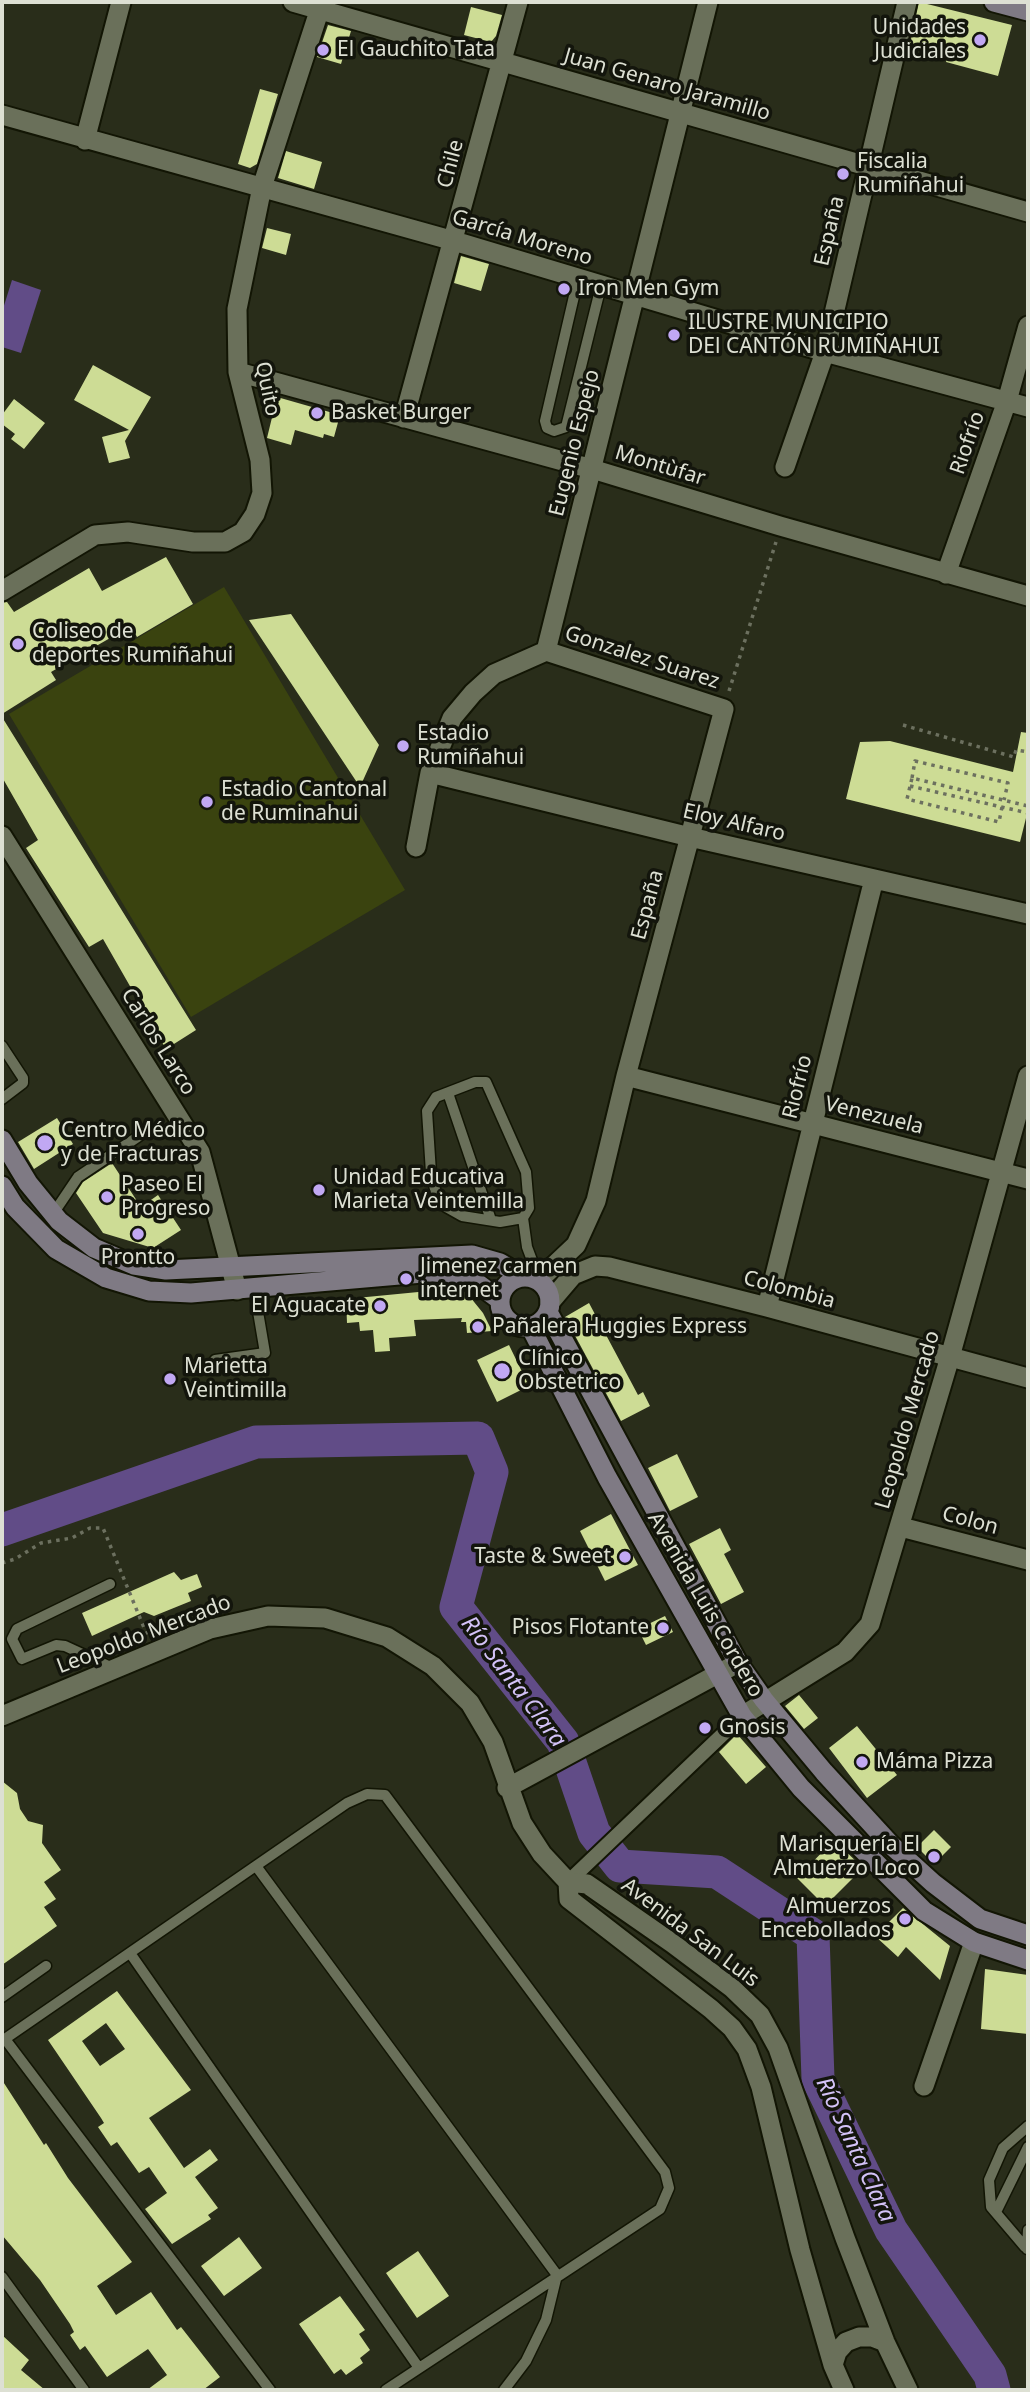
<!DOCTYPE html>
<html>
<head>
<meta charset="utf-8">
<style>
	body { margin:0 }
	#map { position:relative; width:1030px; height:2392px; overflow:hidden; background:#292d1a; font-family:"Noto Sans",sans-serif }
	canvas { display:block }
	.frame { position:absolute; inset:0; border:4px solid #dde0d3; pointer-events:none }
</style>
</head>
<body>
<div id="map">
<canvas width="1030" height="2392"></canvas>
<div class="frame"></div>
</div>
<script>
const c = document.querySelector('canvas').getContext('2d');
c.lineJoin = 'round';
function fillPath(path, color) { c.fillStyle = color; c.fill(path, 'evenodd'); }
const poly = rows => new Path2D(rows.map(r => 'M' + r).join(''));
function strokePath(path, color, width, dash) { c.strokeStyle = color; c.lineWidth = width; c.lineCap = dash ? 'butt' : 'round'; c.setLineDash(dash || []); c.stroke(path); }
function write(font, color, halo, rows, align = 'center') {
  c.font = font + ' "Noto Sans",sans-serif'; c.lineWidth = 7; c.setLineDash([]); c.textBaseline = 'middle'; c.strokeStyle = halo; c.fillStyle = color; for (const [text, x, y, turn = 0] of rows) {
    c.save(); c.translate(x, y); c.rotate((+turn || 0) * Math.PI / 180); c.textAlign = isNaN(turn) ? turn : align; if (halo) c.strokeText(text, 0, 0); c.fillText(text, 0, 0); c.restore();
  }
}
fillPath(poly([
	[224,587,405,890,191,1017,9,714]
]), '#3a430f');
fillPath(poly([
	[12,280,41,290,21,353,2,347,2,312]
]), '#614c87');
strokePath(poly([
	[2,1530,256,1442,478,1438,492,1472,456,1607,563,1742,594,1833,620,1866,717,1872,813,1935,818,2079,891,2230,990,2375,994,2390]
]), '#614c87', 33);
fillPath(poly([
	[919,2,1012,25,998,76,946,62,948,55,910,44],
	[471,7,502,15,496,36,491,42,464,35],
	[328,25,351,31,341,64,317,57],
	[260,89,278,94,257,164,250,168,238,164],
	[286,151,322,162,314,189,278,178],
	[267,228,291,234,286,255,262,248],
	[461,256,489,264,481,291,454,283],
	[93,365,151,397,125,441,130,458,109,463,102,437,129,430,74,400],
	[277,397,340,415,334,437,324,434,323,438,295,430,291,445,267,438],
	[14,399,45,423,24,449,11,439,15,434,2,424,2,415],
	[166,557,193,604,137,637,131,626,51,672,56,680,2,714,2,603,7,602,14,612,89,568,102,591],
	[291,614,379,745,360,787,249,620],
	[2,717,196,1030,166,1049,103,939,89,947,26,848,38,840,2,777],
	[1021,732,1028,733,1028,810,1020,842,846,799,860,742,890,741,1013,772],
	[57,1118,73,1144,34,1169,18,1142],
	[112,1163,141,1207,158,1195,181,1230,153,1248,103,1233,76,1193,83,1182],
	[439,1290,466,1292,483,1313,492,1331,467,1333,466,1322,461,1322,462,1318,414,1320,416,1336,389,1338,390,1351,375,1352,373,1330,360,1331,359,1322,347,1323,346,1299],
	[589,1303,638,1395,643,1392,650,1406,621,1421,565,1317],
	[509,1345,527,1382,519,1385,521,1390,497,1402,477,1360],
	[677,1454,698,1497,670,1511,648,1468],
	[611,1514,638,1565,605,1581,580,1531],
	[720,1528,731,1550,724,1554,744,1592,721,1604,689,1544],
	[174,1572,181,1580,197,1574,202,1587,188,1593,191,1601,154,1616,144,1612,92,1636,82,1613],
	[665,1616,673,1632,646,1645,638,1629],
	[799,1695,818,1718,804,1729,785,1706],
	[857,1726,897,1775,867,1798,829,1748],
	[737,1734,766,1767,746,1784,719,1752],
	[2,1781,17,1793,20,1809,28,1821,43,1825,42,1843,61,1870,44,1882,56,1899,44,1907,57,1926,2,1965],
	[934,1830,951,1847,934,1864,917,1847],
	[834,1840,863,1868,825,1906,797,1878],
	[903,1908,950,1946,940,1980,906,1947,898,1957,875,1936],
	[985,1969,1028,1975,1028,2034,981,2029],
	[117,1991,191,2090,149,2118,184,2168,210,2149,218,2160,195,2177,218,2208,208,2215,211,2219,172,2244,145,2209,167,2193,149,2167,139,2173,117,2142,111,2146,98,2127,104,2123,101,2118,48,2040],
	[106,2023,125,2049,100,2066,82,2041],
	[2,2080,44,2145,46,2143,68,2178,132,2262,97,2286,116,2315,151,2292,177,2330,181,2327,220,2377,203,2390,147,2390,167,2375,148,2349,107,2377,85,2346,80,2350,70,2335,74,2332,70,2324,40,2280,2,2235],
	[239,2237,262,2268,224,2296,201,2266],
	[418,2251,449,2296,417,2318,386,2273],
	[340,2296,365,2330,359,2334,370,2350,360,2358,363,2363,346,2375,341,2369,334,2374,299,2324],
	[2,2335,29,2360,21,2370,45,2390,2,2390]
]), '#cddc95');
const service = poly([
	[578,279,545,421,547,428,554,431,566,427,601,286],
	[2,1046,23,1078,23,1083,2,1099],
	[448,1093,491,1220],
	[53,1214,78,1177,139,1136],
	[523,1218,500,1222,462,1216,446,1207,436,1193,431,1173,427,1111,436,1097,475,1082,486,1082,526,1172,529,1208,523,1218,527,1247,533,1263,546,1273],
	[215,1360,265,1353,254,1288],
	[110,1584,17,1629,12,1639,22,1659,56,1645,65,1646,115,1669],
	[256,1866,557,2275,546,2320,526,2361,504,2390],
	[130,1953,419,2368],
	[2,1997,46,1966],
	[5,2039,270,2390],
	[2,2041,347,1803,367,1794,385,1795,665,2172,669,2188,660,2209,386,2390],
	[996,2212,1028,2147],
	[1025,2247,991,2207,989,2180,1003,2148,1028,2126],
	[1027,2249,1028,2230],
	[2,2277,84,2390]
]);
const pedestrian = poly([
	[568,1882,742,1716]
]);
const minor = poly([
	[293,2,1028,212],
	[2,115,454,241,825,352,1028,407],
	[85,140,121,2],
	[238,372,592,469,780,526,1028,596],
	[404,418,518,2],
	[785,467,825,352,907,2],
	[946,574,1007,401,1028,326],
	[2,591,95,535,128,532,193,542,225,542,243,532,255,514,262,493,260,460,238,372,237,309,262,187,322,2],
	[546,651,708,2],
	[430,773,690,837,1028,914],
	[2,836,200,1152,237,1290],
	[416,847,430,773,452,718,473,693,494,674,546,651],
	[626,1076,1028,1179],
	[539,1280,576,1245,596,1201,626,1076,724,709,546,651],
	[550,1302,573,1275,595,1266,609,1267,767,1307,1028,1378],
	[767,1307,874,879],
	[901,1527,1028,1560],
	[742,1716,845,1652,870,1624,950,1357,1028,1076],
	[924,2086,974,1942]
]);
const tertiary = poly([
	[2,1716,210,1629,268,1616,325,1618,387,1637,433,1666,470,1703,493,1742,522,1823,542,1854,568,1882,569,1899,711,2009,732,2028,747,2049,761,2087,800,2250,833,2365,844,2390],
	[507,1788,738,1663],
	[568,1882,587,1884,672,1943,732,1988,760,2015,778,2048,845,2238,885,2342,908,2390],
	[833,2365,837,2352,846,2342,859,2337,872,2337,885,2342]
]);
const secondary = poly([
	[994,2,1028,11],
	[2,1140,28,1183,59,1221,94,1248,134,1265,166,1270,472,1255,500,1263,522,1276],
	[2,1186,15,1207,56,1249,106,1278,149,1291,191,1293,434,1272,466,1275,500,1300],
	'500 1302a25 25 0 1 1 50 0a25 25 0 1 1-50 0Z',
	[548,1312,738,1663,764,1700,824,1772,890,1844,933,1883,980,1919,1028,1935],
	[530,1326,607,1477,742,1716,801,1788,924,1911,974,1942,1028,1960]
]);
strokePath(service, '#121504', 13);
strokePath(pedestrian, '#121504', 18);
strokePath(minor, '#121504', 23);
strokePath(tertiary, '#121504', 23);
strokePath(secondary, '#121504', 23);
strokePath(poly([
	[729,691,776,542],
	[903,725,1014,757,1016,750,1028,752],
	[912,778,915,761,1008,783,1004,800],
	[910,786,1028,813],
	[1002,807,999,822,907,799,912,778,1028,806],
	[2,1563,15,1559,41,1543,72,1538,90,1528,103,1528,147,1635]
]), '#6c705f', 3.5, [3.5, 5]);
strokePath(service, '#6a705a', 10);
strokePath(pedestrian, '#6a705a', 14);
strokePath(minor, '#6a705a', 19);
strokePath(tertiary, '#6a705a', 19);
strokePath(secondary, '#7f7a84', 19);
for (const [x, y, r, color] of [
	[980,40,7,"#c1a8f3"],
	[323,50,7,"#c1a8f3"],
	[843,174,7,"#c1a8f3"],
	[564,289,7,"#c1a8f3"],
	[674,335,7,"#c1a8f3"],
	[317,413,7,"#c1a8f3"],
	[18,644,7,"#c1a8f3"],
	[403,746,7,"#c1a8f3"],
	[207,802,7,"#c1a8f3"],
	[45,1143,9,"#c1a8f3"],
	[319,1190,7,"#c1a8f3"],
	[107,1197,7,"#c1a8f3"],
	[138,1234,7,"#c1a8f3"],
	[406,1279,7,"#c1a8f3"],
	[380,1306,7,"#c1a8f3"],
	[478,1327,7,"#c1a8f3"],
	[502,1371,9,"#c1a8f3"],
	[170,1379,7,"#c1a8f3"],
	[625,1557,7,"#c1a8f3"],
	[663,1628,7,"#c1a8f3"],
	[705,1728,7,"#c1a8f3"],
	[862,1762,7,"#c1a8f3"],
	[934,1857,7,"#c1a8f3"],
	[905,1919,7,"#c1a8f3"]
]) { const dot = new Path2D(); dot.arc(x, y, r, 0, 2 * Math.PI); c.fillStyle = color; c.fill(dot); strokePath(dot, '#13150c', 2.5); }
write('21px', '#dde0d3', '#13150c', [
	["Unidades",966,28,"right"],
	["Judiciales",966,52,"right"],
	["El Gauchito Tata",337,50],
	["Fiscalia",857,162],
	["Rumiñahui",857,186],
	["Iron Men Gym",578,289],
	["ILUSTRE MUNICIPIO",688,323],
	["DEl CANTÓN RUMIÑAHUI",688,347],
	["Basket Burger",331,413],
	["Coliseo de",32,632],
	["deportes Rumiñahui",32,656],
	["Estadio",417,734],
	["Rumiñahui",417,758],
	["Estadio Cantonal",221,790],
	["de Ruminahui",221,814],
	["Centro Médico",61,1131],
	["y de Fracturas",61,1155],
	["Unidad Educativa",333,1178],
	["Marieta Veintemilla",333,1202],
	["Paseo El",121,1185],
	["Progreso",121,1209],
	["Prontto",138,1258,"center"],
	["Jimenez carmen",420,1267],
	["internet",420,1291],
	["El Aguacate",366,1306,"right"],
	["Pañalera Huggies Express",492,1327],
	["Clínico",518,1359],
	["Obstetrico",518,1383],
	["Marietta",184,1367],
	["Veintimilla",184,1391],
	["Taste & Sweet",611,1557,"right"],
	["Pisos Flotante",649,1628,"right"],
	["Gnosis",719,1728],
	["Máma Pizza",876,1762],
	["Marisquería El",920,1845,"right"],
	["Almuerzo Loco",920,1869,"right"],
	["Almuerzos",891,1907,"right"],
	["Encebollados",891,1931,"right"]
], 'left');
write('21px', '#dde0d3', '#13150c', [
	["Juan Genaro Jaramillo",667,85,16],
	["Chile",451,164,-75],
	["España",830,231,-77],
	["García Moreno",522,238,17],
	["Quito",267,389,78],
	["Eugenio Espejo",575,443,-76],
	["Riofrío",968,443,-71],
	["Montùfar",660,466,17],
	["Gonzalez Suarez",642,658,18],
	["Eloy Alfaro",734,823,13],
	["España",648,905,-75],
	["Carlos Larco",158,1042,58],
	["Riofrío",798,1087,-76],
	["Venezuela",874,1116,14],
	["Colombia",789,1290,15],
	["Leopoldo Mercado",908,1420,-74],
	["Colon",970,1521,15],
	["Avenida Luis Cordero",705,1605,60],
	["Leopoldo Mercado",144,1635,-21],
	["Avenida San Luis",690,1933,37]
]);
write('italic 23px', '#d3c2f7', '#13150c', [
	["Río Santa Clara",513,1682,53],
	["Río Santa Clara",855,2150,65]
]);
</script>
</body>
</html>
